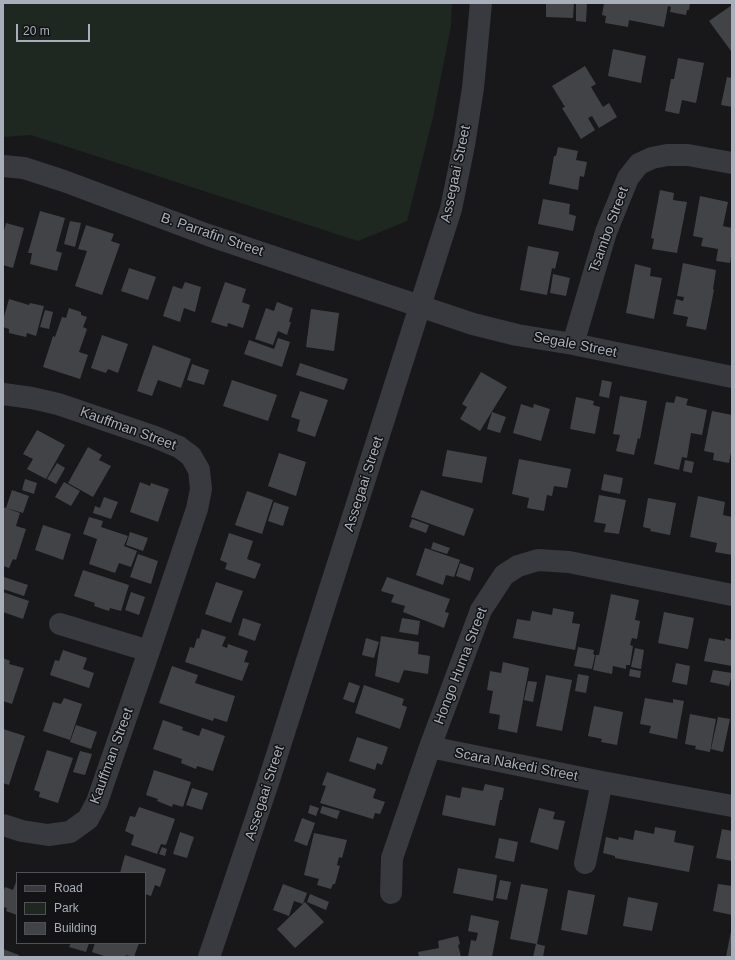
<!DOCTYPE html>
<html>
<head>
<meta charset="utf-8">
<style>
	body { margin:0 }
	#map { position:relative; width:735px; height:960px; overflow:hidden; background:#18181a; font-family:Helvetica,sans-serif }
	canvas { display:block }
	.frame { position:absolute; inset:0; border:4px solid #a9afba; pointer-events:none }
	.legend { position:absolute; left:16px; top:872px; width:130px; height:72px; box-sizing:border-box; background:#131315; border:1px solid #4f5157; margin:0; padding:5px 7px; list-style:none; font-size:12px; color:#a9afba }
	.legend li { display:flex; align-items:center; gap:8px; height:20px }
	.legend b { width:20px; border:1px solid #4f5157 }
	.scale { position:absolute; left:16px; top:24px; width:74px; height:18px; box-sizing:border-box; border:2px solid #a9afba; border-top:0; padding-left:5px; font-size:12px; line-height:14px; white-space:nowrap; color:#a9afba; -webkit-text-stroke:3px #131315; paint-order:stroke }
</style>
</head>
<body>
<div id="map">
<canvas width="735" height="960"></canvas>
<div class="frame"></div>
<ul class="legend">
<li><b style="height:5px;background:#383a3f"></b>Road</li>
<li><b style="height:11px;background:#1f2820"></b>Park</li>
<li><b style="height:11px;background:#424347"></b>Building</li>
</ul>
<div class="scale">20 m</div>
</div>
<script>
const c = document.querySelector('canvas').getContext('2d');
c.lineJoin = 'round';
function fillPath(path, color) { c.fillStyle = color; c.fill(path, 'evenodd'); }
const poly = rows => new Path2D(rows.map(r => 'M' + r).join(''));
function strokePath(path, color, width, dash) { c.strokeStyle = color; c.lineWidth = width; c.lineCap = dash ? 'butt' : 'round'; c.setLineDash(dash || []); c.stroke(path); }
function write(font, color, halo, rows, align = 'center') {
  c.font = font + ' Helvetica,sans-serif'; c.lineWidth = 3; c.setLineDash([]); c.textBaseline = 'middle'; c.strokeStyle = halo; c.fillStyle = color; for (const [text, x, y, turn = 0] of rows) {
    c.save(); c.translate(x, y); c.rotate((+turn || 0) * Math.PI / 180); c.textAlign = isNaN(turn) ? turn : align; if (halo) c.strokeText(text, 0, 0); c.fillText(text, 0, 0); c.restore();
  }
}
fillPath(poly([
	[3,3,452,3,451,26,433,117,407,221,358,241,31,135,3,137]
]), '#1f2820');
fillPath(poly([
	[546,3,574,3,573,18,546,17],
	[576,3,587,3,586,22,576,21],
	[604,3,690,3,689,10,687,10,686,15,670,12,671,7,668,6,664,27,629,20,628,27,605,23,606,16,602,15],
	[732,5,732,50,731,51,709,21],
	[613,49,646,56,641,83,608,76],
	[678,58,704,63,696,103,682,100,679,114,665,111,671,79,674,79],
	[585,66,596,84,591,87,603,107,609,103,617,117,599,128,592,116,588,118,595,130,581,139,562,108,565,107,552,86],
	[727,77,732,78,732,107,721,105],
	[558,147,578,151,576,160,587,162,584,177,580,176,578,190,549,184,554,156,556,156],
	[660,190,674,193,673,200,687,202,677,253,652,249,654,239,651,238],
	[700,196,728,202,723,226,732,228,732,251,730,263,716,261,718,249,701,246,703,238,693,236],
	[543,199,570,204,569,214,576,216,573,231,538,224],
	[40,211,65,218,56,251,62,253,57,271,30,264,32,253,28,253],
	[70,221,81,223,75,247,64,244],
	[6,223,24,228,13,268,3,265,3,234],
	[86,225,114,234,111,241,120,244,102,295,75,286,87,251,78,249],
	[528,246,559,252,555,269,552,268,547,295,520,290],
	[683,263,716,270,713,289,714,290,706,330,686,326,688,317,673,314,676,299,683,301,684,297,677,296],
	[635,264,651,268,650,276,662,278,654,319,626,313],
	[129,268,156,277,148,300,121,291],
	[553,274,570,278,566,296,550,293],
	[185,282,201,287,195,312,184,308,180,322,163,316,173,286,182,289],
	[225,282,246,289,242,302,250,305,243,328,228,323,227,327,211,322],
	[9,299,29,305,30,303,44,306,36,336,27,333,26,337,9,333,9,329,3,327,3,320],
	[277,302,293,308,289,322,291,322,287,335,278,331,273,345,255,339,266,308,274,311],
	[69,308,81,312,81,315,87,317,83,327,87,329,79,352,88,355,80,379,43,367,53,336,55,337,62,317,66,318],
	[311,309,339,313,334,351,306,347],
	[45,310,53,312,49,329,40,327],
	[102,335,128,344,118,373,108,369,106,373,91,368],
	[278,338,290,342,282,367,244,354,249,340,274,349],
	[153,345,191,359,181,388,158,380,152,396,137,391],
	[300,363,348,379,344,390,296,375],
	[192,364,209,370,204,385,187,380],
	[481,372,507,387,480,431,460,419,467,407,462,404],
	[232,380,277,395,268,421,223,406],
	[602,380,612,382,609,398,599,396],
	[300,391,328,400,315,437,297,431,300,420,291,417],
	[620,396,647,401,640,439,638,438,634,455,616,451,620,435,613,434],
	[676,396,688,399,686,405,707,410,702,435,691,433,687,458,682,457,679,470,654,464,666,402,674,403],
	[576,397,594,401,593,405,600,407,595,434,570,429],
	[521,404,533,408,534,404,550,409,541,441,513,433],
	[712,411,732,415,732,447,729,463,713,460,714,453,704,451],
	[492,412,506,417,500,433,487,429],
	[37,430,65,445,46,479,27,469,33,459,23,454],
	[88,447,102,455,99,460,111,466,93,497,68,483],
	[447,450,487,457,482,483,442,476],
	[279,453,306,462,296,496,268,486],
	[519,459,571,469,567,488,554,486,552,496,547,495,544,511,527,508,529,498,512,494],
	[685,460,694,462,692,473,683,471],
	[57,463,65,468,56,484,47,479],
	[604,474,623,478,620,494,601,490],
	[25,479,37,483,34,494,22,490],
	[64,482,80,491,71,506,55,497],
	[140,482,150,486,151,483,169,489,158,522,130,512],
	[12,490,29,496,23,513,6,508],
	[421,490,474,509,464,536,411,517],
	[247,491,273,500,262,534,235,525],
	[599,495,626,500,619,534,604,532,606,524,594,522],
	[698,496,725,502,723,515,732,517,732,555,715,552,717,543,690,537],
	[104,497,118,502,111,519,93,513,95,506,100,508],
	[648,498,676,503,670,535,650,531,651,529,643,527],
	[274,502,289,507,283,526,268,521],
	[3,507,20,513,16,526,26,529,16,560,13,559,9,568,3,566],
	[89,517,103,521,101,527,128,536,124,546,137,551,131,567,119,563,115,573,89,564,100,530,97,539,83,534],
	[412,519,429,525,426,533,409,527],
	[43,525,71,534,63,560,35,550],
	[130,532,148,538,143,551,126,545],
	[229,533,253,541,247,559,261,564,255,579,225,569,227,563,220,560],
	[433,542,450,548,447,554,431,549],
	[425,548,460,560,454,577,446,575,443,585,416,575],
	[138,554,158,561,151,584,130,577],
	[460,563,474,568,470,581,456,576],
	[83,570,129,585,121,611,110,608,109,611,94,606,95,603,74,596],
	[4,577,28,585,24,596,3,589],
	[387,577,450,599,445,612,449,613,444,628,403,612,405,606,391,602,394,595,381,591],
	[216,582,243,591,231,623,205,614],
	[3,592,29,601,23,619,3,612],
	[131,592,145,597,139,615,125,610],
	[611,594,639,600,635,620,640,621,637,639,632,638,630,645,633,646,630,665,626,665,626,669,613,666,612,674,593,670,596,655,599,655],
	[553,608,574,612,572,623,580,624,575,650,513,638,517,619,530,621,532,611,552,615],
	[664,612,694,618,688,649,658,643],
	[243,618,261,624,255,641,238,635],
	[402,618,420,621,418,635,399,632],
	[202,629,226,637,222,646,227,648,228,644,248,651,244,662,249,663,242,681,185,662,190,647,194,648,197,638,199,639],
	[381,636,419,642,418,654,430,656,428,674,404,670,399,683,375,676],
	[366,638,379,642,374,658,362,655],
	[709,638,725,641,725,638,732,640,732,666,704,661],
	[578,647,594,650,593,654,595,655,592,669,574,666],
	[635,648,644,650,641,669,631,667],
	[63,650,87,658,83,669,94,673,89,688,50,675,55,660,59,661],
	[3,658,10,661,9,664,24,668,12,704,3,701],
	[503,662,529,668,517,733,498,729,500,715,489,713,493,691,487,690,490,671,501,673],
	[676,663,690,666,687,685,672,682],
	[172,666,198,675,195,683,235,696,227,722,214,718,213,721,159,703],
	[630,669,641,671,640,678,629,676],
	[713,670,732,673,729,686,710,682],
	[578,674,589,676,586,693,575,691],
	[546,675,572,680,562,731,536,726],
	[528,681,537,682,533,702,524,700],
	[349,682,360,686,354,703,343,699],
	[364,685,404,699,402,705,407,707,400,729,355,713],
	[64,698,82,704,70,740,43,731,53,702,61,704],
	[645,698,673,703,673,699,684,701,677,739,649,733,651,726,640,724],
	[594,706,623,712,617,745,601,742,602,739,588,736],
	[690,714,716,719,710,752,695,749,696,746,685,744],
	[718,717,730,719,723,752,711,749],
	[163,720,183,727,182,730,199,736,202,728,225,736,213,771,197,766,196,769,181,763,182,759,153,749],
	[76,725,97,732,91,749,70,742],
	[3,729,25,736,9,785,3,783],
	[357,737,388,747,382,765,377,763,375,770,349,761],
	[47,750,73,758,58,803,39,797,40,792,34,790],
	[80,751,92,754,85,775,73,772],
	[154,770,191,782,183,807,173,804,172,807,157,801,158,799,146,795],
	[327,772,376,789,373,798,385,802,380,814,375,813,373,819,320,803,326,786,322,785],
	[485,784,504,788,502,800,500,800,495,826,442,815,446,795,460,798,462,787,483,791],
	[192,788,208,793,202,810,186,805],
	[310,805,319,808,316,816,308,813],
	[322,806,340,811,337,819,320,813],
	[139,807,175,819,166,845,161,844,157,854,131,845,134,835,125,831,130,816,135,817],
	[539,808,555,812,553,819,565,821,558,850,530,842],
	[302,818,315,823,307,846,294,841],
	[655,827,676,831,674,842,694,846,689,872,615,858,615,856,603,853,606,837,618,840,619,837,633,840,635,830,654,834],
	[722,829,732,831,732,861,716,858],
	[180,832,194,837,187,858,173,854],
	[314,833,347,840,342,858,339,857,337,865,340,866,335,884,333,884,331,889,317,885,319,879,304,875],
	[499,838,518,842,514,862,495,858],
	[162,847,167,849,165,856,159,854],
	[125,855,166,869,160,887,155,885,151,896,145,894,145,873,120,873],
	[458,868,497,875,493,901,453,893],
	[17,879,17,915,6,911,7,908,3,907,3,893,5,887,13,890],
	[500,880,511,882,507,900,496,898],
	[283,884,307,893,303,904,294,901,289,916,273,910],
	[521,884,548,889,537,944,545,946,543,957,533,957,536,944,510,939],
	[718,884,732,886,732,915,713,911],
	[568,890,595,895,587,935,561,930],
	[310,894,329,902,326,910,307,902],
	[628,897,658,903,652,931,623,926],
	[305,902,324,922,295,948,277,929],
	[471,915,499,921,492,957,468,957,471,940,476,941,478,933,468,931],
	[731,931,732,957,726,957],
	[458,936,460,944,458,945,461,957,419,957,418,952,439,948,438,941],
	[71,943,89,943,86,952,69,947],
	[95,943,139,943,134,957,126,955,125,957,107,957,92,952],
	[3,949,19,955,18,957,3,957]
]), '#424347');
strokePath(poly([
	[3,166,24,168,64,181,208,235,473,324,517,335,573,344,732,377],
	[573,344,606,232,628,178,639,164,652,158,667,155,688,155,732,163],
	[3,394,32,398,58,404,155,437,179,447,191,456,199,470,201,489,197,509,149,651,97,802,88,819,70,832,48,835,22,831,3,825],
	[60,624,149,651],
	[430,747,602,782,732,806],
	[585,863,602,782],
	[391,893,392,858,430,747,481,610,504,575,518,566,538,560,569,562,732,595]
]), '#383a3f', 22);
strokePath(poly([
	[209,957,268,783,451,209,464,145,473,88,481,3]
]), '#383a3f', 22);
write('14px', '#a9afba', '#131315', [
	["Assegaai Street",456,174,-78],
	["Tsambo Street",609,230,-70],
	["B. Parrafin Street",212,235,19],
	["Segale Street",575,345,11],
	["Kauffman Street",128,429,20],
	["Assegaai Street",364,484,-72],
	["Hongo Huma Street",461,666,-69],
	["Kauffman Street",112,756,-70],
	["Scara Nakedi Street",516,765,11],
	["Assegaai Street",265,793,-72]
]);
</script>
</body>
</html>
